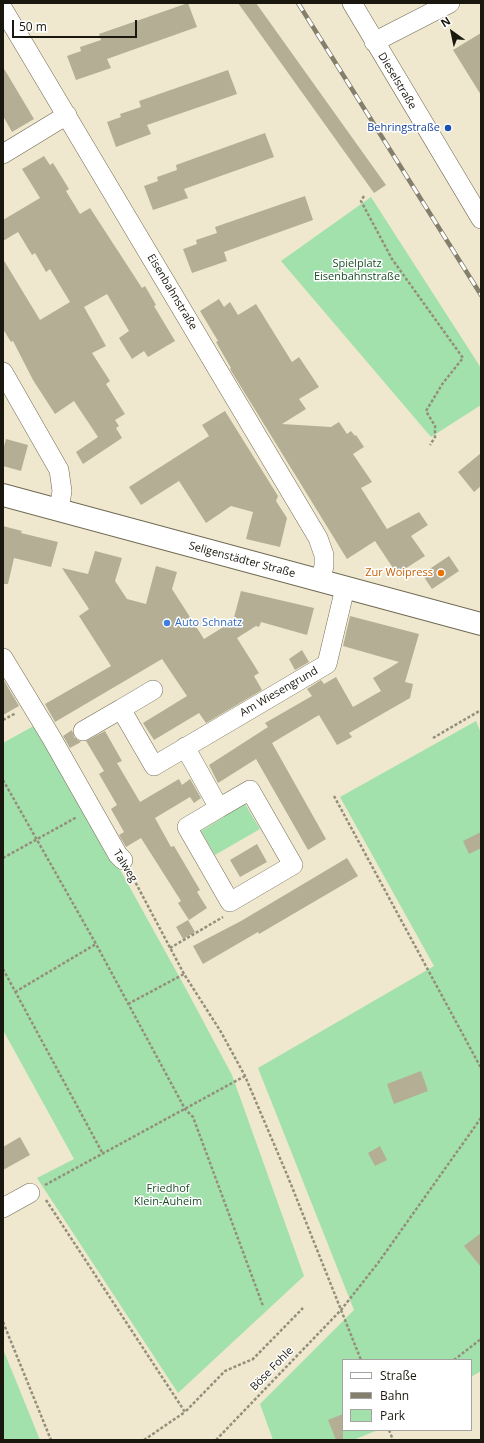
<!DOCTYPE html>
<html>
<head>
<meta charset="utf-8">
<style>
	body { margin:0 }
	#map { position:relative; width:484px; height:1443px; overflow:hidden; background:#efe8ce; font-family:"Open Sans",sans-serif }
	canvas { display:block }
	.frame { position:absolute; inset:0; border:4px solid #1a180e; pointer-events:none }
	.legend { position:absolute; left:342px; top:1359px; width:130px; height:72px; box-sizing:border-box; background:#fff; border:1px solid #a3a39f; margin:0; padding:5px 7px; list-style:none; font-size:12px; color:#1a180e }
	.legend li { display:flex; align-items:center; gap:8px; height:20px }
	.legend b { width:20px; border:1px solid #a3a39f }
	.north { position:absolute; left:432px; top:12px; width:40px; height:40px; -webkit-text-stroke:3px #fff; paint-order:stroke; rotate:327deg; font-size:11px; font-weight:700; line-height:16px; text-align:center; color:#1a180e }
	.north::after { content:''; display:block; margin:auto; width:14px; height:18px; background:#1a180e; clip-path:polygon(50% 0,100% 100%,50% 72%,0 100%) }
	.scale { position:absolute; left:12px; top:20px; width:125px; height:18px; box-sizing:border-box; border:2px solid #1a180e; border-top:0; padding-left:5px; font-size:12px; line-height:14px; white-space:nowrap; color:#1a180e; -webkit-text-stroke:3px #fff; paint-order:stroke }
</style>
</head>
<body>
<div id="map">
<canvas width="484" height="1443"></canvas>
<div class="frame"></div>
<ul class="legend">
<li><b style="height:5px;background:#fff"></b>Straße</li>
<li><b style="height:5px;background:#847f6d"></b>Bahn</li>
<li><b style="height:11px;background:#a2e1ab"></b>Park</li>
</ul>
<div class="north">N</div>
<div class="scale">50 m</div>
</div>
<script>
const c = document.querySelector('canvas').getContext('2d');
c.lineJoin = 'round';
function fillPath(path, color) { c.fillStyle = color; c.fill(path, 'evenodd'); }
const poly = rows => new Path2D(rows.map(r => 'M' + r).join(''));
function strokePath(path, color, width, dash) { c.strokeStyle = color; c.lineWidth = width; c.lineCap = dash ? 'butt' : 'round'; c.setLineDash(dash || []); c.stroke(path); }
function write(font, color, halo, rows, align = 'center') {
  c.font = font + ' "Open Sans",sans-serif'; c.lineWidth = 3; c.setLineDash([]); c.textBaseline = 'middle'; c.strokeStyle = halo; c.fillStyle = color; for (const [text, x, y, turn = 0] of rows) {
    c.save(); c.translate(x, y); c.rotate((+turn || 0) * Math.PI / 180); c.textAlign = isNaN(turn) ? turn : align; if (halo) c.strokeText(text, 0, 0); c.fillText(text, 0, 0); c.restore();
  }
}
fillPath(poly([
	[371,197,481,368,481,405,431,437,281,261],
	[476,721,481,733,481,1371,471,1377,471,1360,343,1360,343,1430,378,1430,353,1440,273,1440,260,1404,354,1310,258,1068,434,966,340,797],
	[39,723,186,989,232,1075,304,1276,178,1393,37,1178,74,1159,3,1030,3,743],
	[245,804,260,829,215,855,201,831],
	[3,1349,40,1440,3,1440]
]), '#a2e1ab');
fillPath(poly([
	[188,3,197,27,107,59,111,68,76,80,67,56,81,51,80,47,101,40,99,34],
	[238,3,256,3,386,185,374,193],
	[481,33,481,95,453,50],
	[3,67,34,119,12,132,3,116],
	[228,70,237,94,147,125,151,134,116,147,107,122,121,117,120,114,141,107,139,101],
	[265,133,274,157,184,189,188,198,153,210,144,186,158,181,157,177,177,170,176,165],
	[44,156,50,165,53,163,69,189,66,191,80,214,90,208,142,288,145,286,156,305,154,306,175,341,148,357,144,351,132,359,119,338,129,331,107,294,84,307,106,346,92,353,110,381,106,384,125,414,115,420,119,426,116,428,122,438,83,464,76,452,98,437,74,401,55,414,33,380,13,341,11,342,3,329,3,259,40,320,70,302,50,269,46,272,35,253,32,255,18,232,3,241,3,220,40,198,22,169],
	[305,196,313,220,224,252,227,261,192,273,183,249,197,244,196,240,217,233,215,227],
	[219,299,224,307,230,302,238,315,256,304,292,362,299,357,319,387,299,399,306,409,282,424,331,427,339,422,347,434,351,431,355,436,356,435,364,447,353,454,372,482,361,488,387,529,419,512,428,525,411,536,425,556,397,574,375,541,347,559,230,369,231,368,216,342,218,341,200,311],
	[225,411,278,496,276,501,287,518,280,547,246,539,253,512,231,506,206,523,179,481,141,505,129,487,209,436,202,425],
	[6,439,28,445,21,471,3,466,3,450],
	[481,453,481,486,474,492,458,472],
	[3,526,22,531,21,533,58,542,51,567,14,558,8,584,3,584],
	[95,551,122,558,115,581,127,599,146,604,156,566,177,572,172,589,204,639,233,621,241,591,314,608,307,635,261,622,259,627,256,626,237,638,259,673,254,676,262,690,206,723,199,713,154,740,143,723,187,696,162,659,55,722,45,704,111,666,79,616,89,609,62,568,88,574],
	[449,556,459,571,432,589,422,574],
	[350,616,419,634,405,682,413,684,410,698,349,733,352,737,337,745,319,715,272,743,326,839,308,850,256,759,218,783,209,765,268,727,265,723,312,696,307,689,321,680,324,684,336,677,353,707,381,691,373,678,399,662,343,646],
	[302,650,309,662,295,670,289,659],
	[3,679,19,706,3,715],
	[72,730,74,737,81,742,70,748,63,736],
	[105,731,122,761,117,763,140,802,179,779,182,785,190,779,201,798,194,803,190,797,155,818,171,847,174,846,200,890,197,892,207,908,189,920,178,903,181,901,141,838,126,847,119,835,124,832,111,809,117,805,99,774,104,771,86,741],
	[481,832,481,848,469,854,463,841],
	[257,844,267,862,240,877,230,860],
	[347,858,358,876,259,934,258,932,203,964,193,946,241,921],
	[188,920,195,932,183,939,176,927],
	[421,1071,428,1091,394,1104,387,1084],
	[20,1137,30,1155,3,1170,3,1147],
	[380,1146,387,1160,375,1166,368,1153],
	[481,1233,481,1267,464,1246],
	[343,1414,343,1440,336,1440,328,1420]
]), '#b4ae95');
const minor = poly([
	[352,3,481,219],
	[3,9,318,538,324,555,324,566,320,581],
	[374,42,450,3],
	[3,154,67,115],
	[3,372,59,470,62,491,59,510],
	[3,658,51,737,118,855,123,860],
	[121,709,153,690],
	[83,731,121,709,154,766,327,664,345,588],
	[185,747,219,808,250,790,293,865,230,902,187,827,219,808],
	[3,1208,30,1193]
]);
const major = poly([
	[3,495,481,624]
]);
strokePath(minor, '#6f6952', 20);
strokePath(major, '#6f6952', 24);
strokePath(poly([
	[364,196,361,201,392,259,463,358,443,383,426,411,435,426,435,437,430,445],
	[3,720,16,713],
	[433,738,481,710],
	[3,780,96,944,185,1109,193,1117,263,1306],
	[334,796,481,1068],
	[3,858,77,817],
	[131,874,184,974,221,1032,245,1076,288,1177,361,1360],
	[170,948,223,917],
	[3,969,103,1154],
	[15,992,96,944],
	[128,1004,184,974],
	[45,1185,245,1076],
	[46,1200,185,1412,225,1371,253,1359,303,1308],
	[3,1322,51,1440],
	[454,1360,481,1339],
	[389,1430,393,1440],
	[144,1440,185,1412],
	[216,1440,341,1310,378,1263,481,1118]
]), '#948f7c', 2.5, [3, 2]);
strokePath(minor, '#fff', 19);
strokePath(major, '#fff', 22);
const rail = poly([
	[298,3,481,295]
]);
strokePath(rail, '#847f6d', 4.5);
strokePath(rail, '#fff', 3, [9]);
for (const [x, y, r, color] of [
	[448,128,4,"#1a4fb4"],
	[441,573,4,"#e8710a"],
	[167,623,4,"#3f7fe0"]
]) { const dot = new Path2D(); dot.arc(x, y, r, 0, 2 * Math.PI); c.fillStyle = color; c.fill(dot); strokePath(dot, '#fff', 1.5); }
write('11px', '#1a180e', '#fff', [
	["Dieselstraße",397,81,59],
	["Eisenbahnstraße",172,292,59],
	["Seligenstädter Straße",242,560,15],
	["Am Wiesengrund",279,692,-30],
	["Talweg",125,866,58],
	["Böse Fohle",272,1369,-46]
]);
write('11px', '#164399', '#fff', [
	["Behringstraße",440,128]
], 'right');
write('11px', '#1a4d26', '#fff', [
	["Spielplatz",357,264],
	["Eisenbahnstraße",357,277],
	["Friedhof",168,1189],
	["Klein-Auheim",168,1202]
]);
write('11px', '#c56008', '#fff', [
	["Zur Woipress",433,573]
], 'right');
write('11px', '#366cbe', '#fff', [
	["Auto Schnatz",175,623]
], 'left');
</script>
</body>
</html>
